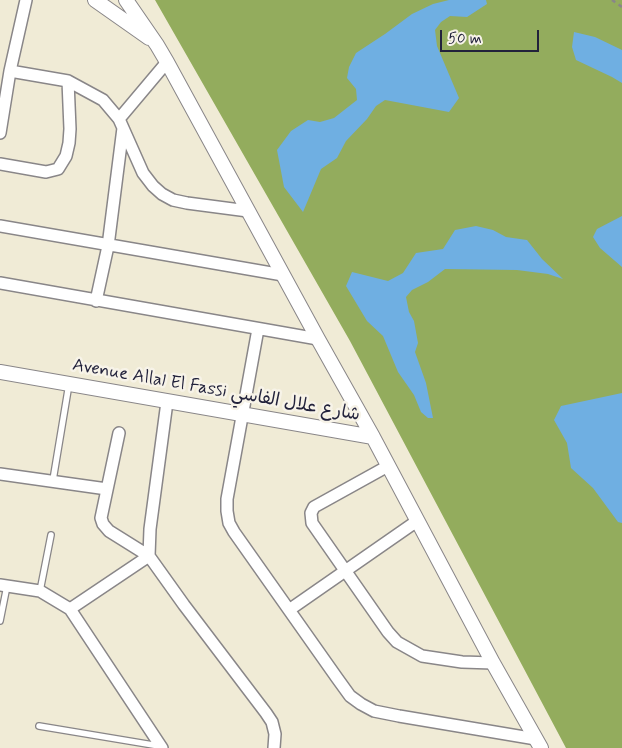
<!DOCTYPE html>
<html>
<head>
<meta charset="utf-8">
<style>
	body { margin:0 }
	#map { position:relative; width:622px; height:748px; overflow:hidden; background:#f0ebd6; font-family:Mynerve,sans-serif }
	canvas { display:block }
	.scale { position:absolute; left:440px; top:30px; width:99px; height:22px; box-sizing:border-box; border:2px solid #22223b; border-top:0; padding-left:6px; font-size:15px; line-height:18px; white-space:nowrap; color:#22223b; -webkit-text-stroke:4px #f7f3e8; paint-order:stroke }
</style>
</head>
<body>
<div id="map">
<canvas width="622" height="748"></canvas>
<div class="scale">50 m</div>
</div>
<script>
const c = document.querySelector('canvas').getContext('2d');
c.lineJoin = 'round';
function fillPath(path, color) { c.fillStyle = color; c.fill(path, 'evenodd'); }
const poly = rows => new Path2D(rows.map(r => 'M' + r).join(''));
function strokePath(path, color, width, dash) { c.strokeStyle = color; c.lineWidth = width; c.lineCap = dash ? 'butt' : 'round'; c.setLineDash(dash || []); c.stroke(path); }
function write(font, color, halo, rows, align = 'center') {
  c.font = font + ' Mynerve,"Playpen Sans Arabic",sans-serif'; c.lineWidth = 5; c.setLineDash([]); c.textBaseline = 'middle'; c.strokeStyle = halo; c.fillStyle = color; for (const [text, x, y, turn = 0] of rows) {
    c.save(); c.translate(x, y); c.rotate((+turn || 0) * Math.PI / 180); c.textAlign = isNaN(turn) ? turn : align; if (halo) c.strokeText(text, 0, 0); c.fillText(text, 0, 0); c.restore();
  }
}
fillPath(poly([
	[155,0,622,0,622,748,566,748,350,341]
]), '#93ac5d');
fillPath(poly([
	[449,0,486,0,487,4,467,17,450,16,441,22,435,30,437,46,459,98,449,112,385,100,376,106,367,119,346,141,337,158,321,169,303,212,284,187,277,150,291,131,308,120,320,122,334,118,357,100,356,89,347,78,349,67,356,53,385,34,412,14,433,4],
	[574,32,595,37,622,50,622,83,612,77,576,60,572,47],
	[622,216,622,267,600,248,593,237,597,229],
	[476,226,493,230,506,237,527,240,542,259,563,279,548,274,517,270,445,269,428,282,412,290,406,297,409,312,414,321,418,343,415,352,426,383,433,418,428,418,421,412,414,395,398,372,383,336,367,321,346,286,352,272,388,281,403,273,416,253,443,249,455,230],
	[622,393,622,523,618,522,593,488,571,468,567,443,554,420,561,406]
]), '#6fafe2');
const service = poly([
	[53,480,69,384],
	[40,591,51,535],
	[0,621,7,586],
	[39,726,159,746]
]);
const minor = poly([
	[10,71,68,81,103,100,119,119,143,173,153,186,162,194,173,200,187,203,248,211],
	[119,119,167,62],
	[0,133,10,71,26,0],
	[0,164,46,172,58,169,66,156,69,143,70,129,68,81],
	[0,226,283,275],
	[0,283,318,339],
	[96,301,108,246,123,128],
	[258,329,227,499,227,511,229,523,234,532,337,678,350,696,361,704,374,711,399,716,536,739],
	[119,433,101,518,103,524,109,531,149,556,184,605,266,713,272,722,275,734,274,748],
	[388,466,314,507,311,513,312,523,388,632,397,642,422,656,462,662,493,663],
	[0,474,107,489],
	[0,585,40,591,70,609,162,748],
	[70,609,149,556,150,529,167,402],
	[289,610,417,521]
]);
const tertiary = poly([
	[95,0,149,38],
	[126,0,157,45,167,62,318,339,373,437,493,663,541,748],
	[0,372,373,437]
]);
strokePath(service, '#898688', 8);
strokePath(minor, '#898688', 14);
strokePath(tertiary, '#898688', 16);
strokePath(poly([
	[612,0,622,7]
]), '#898688', 2.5, [4, 4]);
strokePath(service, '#fff', 5.5);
strokePath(minor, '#fff', 11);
strokePath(tertiary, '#fff', 14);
write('18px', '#22223b', '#f7f3e8', [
	["Avenue Allal El Fassi شارع علال الفاسي",216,391,10]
]);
</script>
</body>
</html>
